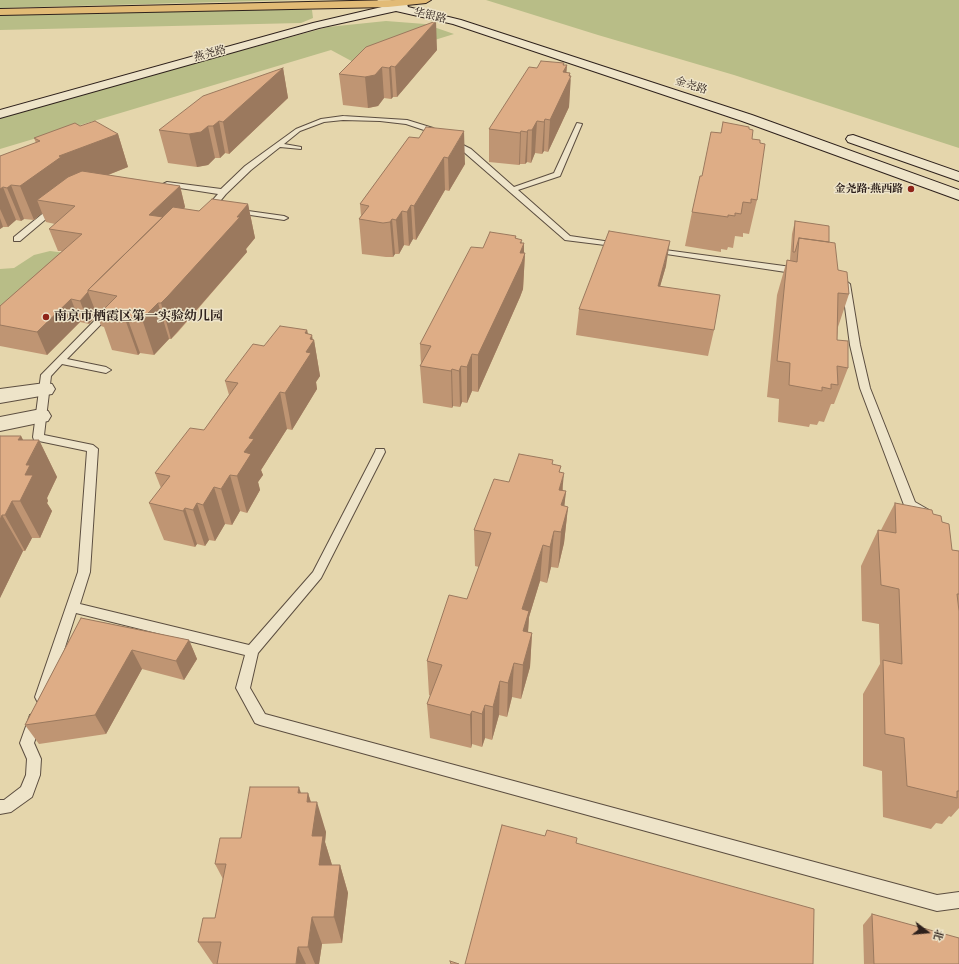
<!DOCTYPE html>
<html>
<head>
<meta charset="utf-8">
<style>
	body { margin:0 }
	#map { position:relative; width:959px; height:964px; overflow:hidden; background:#e5d6ac; font-family:"Gentium Book Plus","Noto Serif SC",serif }
	canvas { display:block }
	.north { position:absolute; left:907px; top:912px; width:40px; height:40px; -webkit-text-stroke:3px #eee4c9; paint-order:stroke; rotate:106deg; font-size:11px; font-weight:700; line-height:16px; text-align:center; color:#2e211c }
	.north::after { content:''; display:block; margin:auto; width:14px; height:18px; background:#2e211c; clip-path:polygon(50% 0,100% 100%,50% 72%,0 100%) }
</style>
</head>
<body>
<div id="map">
<canvas width="959" height="964"></canvas>
<div class="north">北</div>
</div>
<script>
const c = document.querySelector('canvas').getContext('2d');
c.lineJoin = 'round';
function fillPath(path, color) { c.fillStyle = color; c.fill(path, 'evenodd'); }
const poly = rows => new Path2D(rows.map(r => 'M' + r).join(''));
function strokePath(path, color, width, dash) { c.strokeStyle = color; c.lineWidth = width; c.lineCap = dash ? 'butt' : 'round'; c.setLineDash(dash || []); c.stroke(path); }
function write(font, color, halo, rows, align = 'center') {
  c.font = font + ' "Gentium Book Plus","Noto Serif SC",serif'; c.lineWidth = 3; c.setLineDash([]); c.textBaseline = 'middle'; c.strokeStyle = halo; c.fillStyle = color; for (const [text, x, y, turn = 0] of rows) {
    c.save(); c.translate(x, y); c.rotate((+turn || 0) * Math.PI / 180); c.textAlign = isNaN(turn) ? turn : align; if (halo) c.strokeText(text, 0, 0); c.fillText(text, 0, 0); c.restore();
  }
}
fillPath(poly([
	[0,0,296,0,0,8],
	[486,0,959,0,959,148,734,75,598,35],
	[299,9,312,10,313,18,301,23,0,30,0,15],
	[386,21,425,24,454,34,357,64,331,50,0,149,0,118,114,85,328,27],
	[50,251,90,256,0,339,0,269,14,268,34,255]
]), '#b8bd87');
const lane = poly([
	[343,116,407,120,433,128,442,133,439,135,406,124,380,121,343,120,324,122,300,131,284,144,301,147,301,149,280,147,251,170,226,194,211,212,208,212,204,210,218,194,167,186,163,184,167,182,221,189,245,166,296,129,321,119,343,116],
	[577,123,582,124,560,176,518,190,570,236,618,243,621,243,621,247,565,240,465,153,450,142,455,141,471,149,514,187,554,173,577,123],
	[52,206,59,208,20,241,14,241,14,237,52,206],
	[234,209,284,216,288,218,284,220,237,213,234,213,234,209],
	[650,248,799,268,803,271,799,274,653,252,649,250,650,248],
	[846,281,850,284,860,345,870,388,915,502,929,510,931,513,929,516,921,516,906,508,904,505,860,388,850,345,842,284,846,281],
	[109,308,113,311,112,313,67,359,106,367,111,370,106,373,62,364,51,376,44,435,93,445,98,449,90,572,80,604,249,645,313,572,375,452,376,449,384,449,385,452,321,578,258,653,250,688,265,714,937,895,959,892,959,908,937,911,260,725,255,723,236,688,245,655,76,613,49,697,47,701,42,703,37,701,35,697,78,572,87,451,34,440,33,437,41,375,106,309,109,308],
	[35,713,40,715,42,719,34,743,41,759,40,775,32,797,11,812,0,814,0,800,4,800,21,787,26,775,27,759,20,743,30,715,35,713]
]);
const street = poly([
	[45,383,52,384,55,389,52,394,0,403,0,389,45,383],
	[41,409,48,411,51,416,48,421,0,431,0,417,41,409]
]);
const secondary = poly([
	[377,0,390,0,398,4,403,3,407,4,408,7,461,20,752,115,959,190,959,200,742,121,453,24,396,11,319,28,0,118,0,110,313,23,386,6,377,0],
	[853,135,959,172,959,181,848,142,846,139,848,136,853,135]
]);
const highway = poly([
	[396,0,431,0,426,3,388,7,0,15,0,9,396,0]
]);
strokePath(lane, '#5c4e40', 2);
strokePath(street, '#5c4e40', 2);
strokePath(secondary, '#2e211c', 2);
strokePath(highway, '#2e211c', 2);
fillPath(lane, '#eee4c9');
fillPath(street, '#eee4c9');
fillPath(secondary, '#eee4c9');
fillPath(highway, '#e2bb76');
fillPath(poly([
	[437,50,397,97,393,97,391,99,384,98,378,106,368,108,343,105,339,74],
	[564,63,564,65,567,65,566,73,570,76,569,107,548,152,544,151,542,154,535,153,531,163,527,162,525,164,520,164,519,165,489,162,489,129,537,68],
	[283,68,288,98,229,154,225,153,220,158,215,158,208,165,197,167,168,163,159,130],
	[723,122,749,129,752,139,757,200,749,234,743,233,743,237,735,236,733,248,728,247,727,250,721,249,721,252,685,246,692,212,702,176,721,133],
	[80,126,118,134,128,167,108,175,180,186,185,207,184,209,199,211,248,204,255,238,246,249,247,252,178,332,171,339,169,339,154,355,140,353,138,355,112,350,104,327,101,326,97,315,89,324,80,322,47,355,0,346,0,306,62,251,58,251,49,229,55,224,46,222,42,213,34,220,24,219,21,221,16,220,8,227,3,227,0,229,0,156,36,143,34,138],
	[409,137,465,164,449,191,445,190,416,240,413,239,409,246,404,245,399,254,395,254,393,257,386,257,362,254,359,219,361,216,360,204],
	[795,221,829,242,838,270,849,294,838,327,837,340,848,368,834,404,831,404,824,422,819,421,817,425,810,424,809,427,778,422,779,399,767,397,777,295,787,260,790,260,792,234],
	[516,236,516,239,522,243,524,253,525,253,523,289,520,297,478,392,472,391,467,403,462,402,460,407,453,406,452,408,423,403,420,366,421,365,420,344,483,248],
	[666,266,660,286,714,330,708,356,576,335,579,309],
	[307,330,308,334,313,340,314,340,320,376,316,382,317,389,292,430,287,429,261,470,263,475,258,482,260,490,247,513,240,511,232,525,225,524,215,541,209,540,205,546,197,544,195,547,164,540,149,503,161,488,155,473,204,430,229,395,225,381,264,346],
	[0,436,21,436,23,440,39,440,57,477,47,498,48,501,47,503,52,511,40,538,32,538,25,551,23,551,0,598],
	[552,464,560,472,563,491,566,491,564,506,568,507,564,543,558,568,551,567,547,583,540,581,529,617,528,632,532,633,530,667,521,699,512,697,507,717,499,715,492,740,485,738,482,747,472,744,471,748,430,738,427,704,431,696,429,695,427,661,467,599,479,567,475,566,474,530,509,482],
	[895,503,933,514,942,522,952,550,959,551,959,808,951,817,949,816,942,824,936,823,931,829,883,817,882,771,863,766,863,694,880,664,879,624,862,621,861,566,878,530,881,530],
	[81,618,189,640,197,659,184,680,142,669,106,734,39,744,25,725],
	[301,793,308,793,311,802,326,832,325,842,332,865,340,865,348,893,342,943,322,944,319,964,213,964,198,942,215,918,223,879,215,864,241,838],
	[872,914,959,964,864,964,863,925]
]), '#bf9573');
fillPath(poly([
	[436,21,437,50,397,97,395,67],
	[564,63,564,71,567,65,565,89,569,76,570,73,570,80,571,76,569,107,548,152,550,120,563,65],
	[391,66,393,97,391,99,389,68],
	[382,67,384,98,378,106,368,108,365,77],
	[283,68,288,98,229,154,223,122],
	[545,119,544,151,542,154,544,122],
	[219,121,225,153,220,158,213,126],
	[537,121,535,153,531,163,532,130],
	[208,126,215,158,208,165,197,167,189,134],
	[528,130,527,162,525,164,527,132],
	[464,131,465,164,449,191,448,158],
	[521,131,520,164,519,165,520,133],
	[118,134,128,167,72,189,37,200,42,213,34,220,20,186,59,156],
	[444,157,445,190,416,240,414,206],
	[11,185,24,219,21,221,7,188],
	[180,186,185,207,167,226,149,215],
	[3,187,16,220,8,227,0,209,0,189],
	[248,204,255,238,246,249,247,252,171,339,161,303],
	[411,205,413,239,409,246,407,212],
	[402,211,404,245,399,254,396,220],
	[0,218,3,227,0,229],
	[392,219,395,254,393,257,390,222],
	[522,240,521,250,524,243,524,256,525,253,523,289,520,297,478,392,478,355],
	[670,241,666,266,653,311,658,286],
	[88,292,97,315,89,324,80,301],
	[71,299,80,322,47,355,37,332],
	[158,303,169,339,154,355,142,319],
	[127,317,140,353,138,355,125,319],
	[307,330,310,347,310,339,312,335,313,341,314,340,320,376,316,382,317,389,292,430,285,393,305,333],
	[472,354,472,391,467,403,467,367],
	[461,366,462,402,460,407,459,371],
	[452,369,453,406,452,408,451,371],
	[280,392,287,429,261,470,263,475,258,482,260,490,247,513,237,476,249,438],
	[21,436,31,456,39,440,57,477,47,498,48,501,47,503,52,511,40,538,20,501,25,475,18,440],
	[564,473,561,505,566,491,562,528,559,490],
	[230,475,240,511,232,525,221,489],
	[214,487,225,524,215,541,203,505],
	[12,501,32,538,25,551,5,515],
	[197,503,209,540,205,546,193,510],
	[568,507,564,543,558,568,561,532],
	[185,508,197,544,195,547,183,511],
	[2,515,23,551,0,598,0,520],
	[554,531,551,567,547,583,550,547],
	[543,545,540,581,529,617,527,646,521,665,523,636,522,609],
	[532,633,530,667,521,699,523,665],
	[189,640,197,659,184,680,176,661],
	[132,650,142,669,106,734,95,715],
	[514,663,512,697,507,717,508,683],
	[500,681,499,715,492,740,493,707],
	[485,705,485,738,482,747,482,714],
	[472,711,472,744,471,748,470,715],
	[299,787,309,818,298,793],
	[308,793,315,816,317,802,326,832,325,842,332,865,319,865,312,836,307,802],
	[340,865,348,893,342,943,334,917],
	[312,917,322,944,319,964,315,964,308,947],
	[298,947,306,964,296,964]
]), '#9b795e');
const building = poly([
	[436,21,395,67,391,66,389,68,382,67,375,75,365,77,339,74,366,47,436,21],
	[541,61,564,63,563,65,567,65,563,72,570,73,569,76,571,76,550,120,545,119,544,122,537,121,532,130,528,130,527,132,521,131,520,133,489,129,529,67,537,68,541,61],
	[283,68,223,122,219,121,213,126,208,126,201,132,189,134,159,130,203,96,283,68],
	[95,121,118,134,59,156,61,157,20,186,11,185,7,188,3,187,0,189,0,156,40,141,34,138,75,123,80,126,95,121],
	[723,122,749,127,749,129,753,130,752,139,760,140,760,143,765,144,757,200,751,199,751,203,743,202,741,214,735,213,735,216,728,215,728,217,692,212,700,176,702,176,711,132,721,133,723,122],
	[426,127,464,131,448,158,444,157,414,206,411,205,407,212,402,211,396,220,392,219,390,222,383,223,359,219,369,206,360,204,409,137,419,138,426,127],
	[82,171,180,186,149,215,163,217,88,290,88,292,80,301,71,299,37,332,0,325,0,306,82,234,49,229,75,206,37,200,68,177,82,171],
	[212,199,248,204,237,217,240,217,168,296,161,303,158,303,142,319,127,317,125,319,99,314,117,296,88,290,173,207,199,211,212,199],
	[795,221,829,226,829,242,799,238,795,252,793,252,795,221],
	[609,231,670,241,658,286,720,295,714,330,579,309,609,231],
	[490,232,516,236,515,238,522,240,520,243,524,243,520,253,525,253,522,262,478,355,472,354,467,367,461,366,459,371,452,369,451,371,420,366,431,346,420,344,471,247,483,248,490,232],
	[799,238,835,243,838,270,847,272,849,294,838,293,837,340,848,341,848,368,837,366,838,385,831,384,831,389,822,387,822,391,789,385,790,363,777,361,787,260,797,262,799,238],
	[280,326,307,330,305,333,312,335,310,339,314,340,306,352,311,353,285,393,280,392,249,438,254,439,244,452,251,454,237,476,230,475,221,489,214,487,203,505,197,503,193,510,185,508,183,511,149,503,170,476,155,473,190,428,204,430,238,383,225,381,253,344,264,346,280,326],
	[0,436,21,436,18,440,39,440,26,465,30,465,25,475,33,475,20,501,12,501,5,515,2,515,0,520,0,436],
	[519,454,553,460,552,464,561,466,559,472,564,473,559,490,566,491,561,505,568,507,561,532,554,531,550,547,543,545,522,609,529,611,523,631,532,633,523,665,514,663,508,683,500,681,493,707,485,705,482,714,472,711,470,715,427,704,442,665,427,661,449,595,467,599,491,533,474,530,494,479,509,482,519,454],
	[895,503,932,510,933,514,941,516,942,522,949,524,952,550,959,551,959,594,957,594,959,611,959,791,957,791,957,798,907,786,904,738,885,734,883,660,902,664,899,589,881,585,878,530,896,533,895,503],
	[81,618,189,640,176,661,132,650,95,715,25,725,81,618],
	[250,787,299,787,298,793,308,793,307,802,317,802,312,836,323,836,319,865,340,865,334,917,312,917,308,947,298,947,296,964,217,964,221,942,198,942,203,918,215,918,226,864,215,864,220,838,241,838,250,787],
	[502,825,545,836,547,830,577,838,576,843,814,909,813,964,465,964,502,825],
	[872,914,959,938,959,964,874,964,872,914],
	[450,961,459,964,451,964,450,961]
]);
fillPath(building, '#dead86');
strokePath(building, '#9b795e', 1);
for (const [x, y, r, color] of [
	[911,189,4,"#8f2418"],
	[46,317,4,"#8f2418"]
]) { const dot = new Path2D(); dot.arc(x, y, r, 0, 2 * Math.PI); c.fillStyle = color; c.fill(dot); strokePath(dot, '#eee4c9', 1.5); }
write('11px', '#2e211c', '#eee4c9', [
	["华银路",430,16,14],
	["燕尧路",210,54,-15],
	["金尧路",691,86,18]
]);
write('bold 11px', '#2e211c', '#eee4c9', [
	["金尧路·燕西路",903,189]
], 'right');
write('bold 13px', '#2e211c', '#eee4c9', [
	["南京市栖霞区第一实验幼儿园",54,317]
], 'left');
</script>
</body>
</html>
